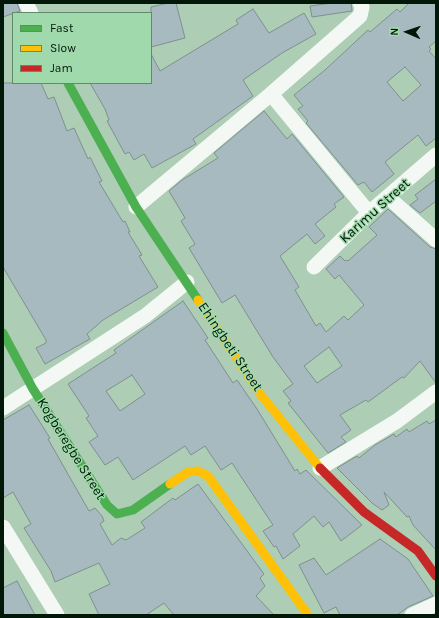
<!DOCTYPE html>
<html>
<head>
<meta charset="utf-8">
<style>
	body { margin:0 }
	#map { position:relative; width:439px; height:618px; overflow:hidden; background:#adcdb4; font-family:Karla,sans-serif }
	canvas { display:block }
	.frame { position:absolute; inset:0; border:4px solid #021708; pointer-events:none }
	.legend { position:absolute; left:12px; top:12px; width:140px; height:72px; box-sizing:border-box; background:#a0daac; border:1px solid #618c6a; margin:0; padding:5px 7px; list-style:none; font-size:12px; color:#021708 }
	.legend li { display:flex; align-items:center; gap:8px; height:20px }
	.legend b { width:20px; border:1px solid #618c6a }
	.north { position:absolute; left:387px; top:12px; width:40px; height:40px; -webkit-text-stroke:3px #a0daac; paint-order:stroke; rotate:272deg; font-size:11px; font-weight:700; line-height:16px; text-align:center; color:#021708 }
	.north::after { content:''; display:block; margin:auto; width:14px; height:18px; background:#021708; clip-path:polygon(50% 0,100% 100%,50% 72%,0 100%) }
</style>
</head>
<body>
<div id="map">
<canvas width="439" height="618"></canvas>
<div class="frame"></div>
<ul class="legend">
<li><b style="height:5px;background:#4caf50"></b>Fast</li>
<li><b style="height:5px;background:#ffc107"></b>Slow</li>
<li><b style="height:5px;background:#c62828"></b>Jam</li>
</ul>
<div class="north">N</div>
</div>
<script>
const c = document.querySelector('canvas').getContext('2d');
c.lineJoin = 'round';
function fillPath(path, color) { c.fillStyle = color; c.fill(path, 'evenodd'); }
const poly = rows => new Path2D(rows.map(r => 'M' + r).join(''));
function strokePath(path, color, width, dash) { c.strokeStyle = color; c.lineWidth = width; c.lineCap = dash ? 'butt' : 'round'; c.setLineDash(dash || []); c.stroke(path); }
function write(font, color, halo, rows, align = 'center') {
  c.font = font + ' Karla,sans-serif'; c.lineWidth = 3; c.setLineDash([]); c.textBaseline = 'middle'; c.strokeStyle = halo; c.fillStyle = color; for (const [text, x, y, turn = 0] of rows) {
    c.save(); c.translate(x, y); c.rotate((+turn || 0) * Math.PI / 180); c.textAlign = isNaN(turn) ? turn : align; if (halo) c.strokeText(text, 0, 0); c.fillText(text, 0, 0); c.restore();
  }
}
const building = poly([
	[3,3,17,3,20,11,3,17,3,3],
	[168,3,176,3,185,38,151,47,151,7,168,3],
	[332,3,351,3,352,11,312,17,310,6,332,3],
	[409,3,436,3,436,41,429,47,431,49,429,51,436,59,436,138,426,146,418,135,385,162,394,174,372,192,364,182,358,185,306,123,308,121,298,109,303,106,294,95,325,70,368,30,370,32,397,9,400,12,409,3],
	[405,67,421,85,403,101,387,82,405,67],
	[253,9,269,33,304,13,316,34,282,53,243,80,253,96,193,139,196,144,152,168,144,154,134,160,129,152,125,154,107,121,109,120,105,109,90,83,151,83,151,54,160,71,238,24,236,20,253,9],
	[3,83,41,83,48,99,54,97,67,131,74,128,88,159,90,157,102,181,99,182,123,222,125,221,130,232,128,232,142,255,139,256,158,287,103,320,87,334,90,339,45,364,36,348,46,343,46,340,3,267,3,83],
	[264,111,287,139,292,134,344,197,334,204,336,207,315,224,325,236,315,244,307,234,280,256,299,287,295,290,316,326,320,323,326,332,344,316,348,320,364,305,339,275,335,279,326,269,340,256,345,261,347,260,348,261,377,235,369,227,388,209,430,247,436,249,436,383,420,361,404,378,402,377,368,402,366,400,340,415,351,430,341,437,346,442,328,453,288,403,291,401,283,391,293,384,273,357,235,295,222,303,189,248,195,244,181,221,185,218,169,191,182,180,218,158,214,153,264,111],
	[329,347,342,366,317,383,304,366,329,347],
	[436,179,436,201,420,213,410,205,418,199,415,195,436,179],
	[183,301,208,338,205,340,233,383,237,380,257,409,295,471,297,469,300,474,306,470,362,525,341,541,329,522,323,527,314,516,293,534,300,546,283,559,276,546,274,547,263,531,273,525,232,463,221,470,205,446,191,455,185,446,133,480,118,457,105,465,89,442,98,436,86,418,89,416,68,384,116,353,114,350,183,301],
	[132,375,145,394,120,411,106,391,132,375],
	[29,405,50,438,48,439,89,511,95,508,102,516,104,521,100,524,112,545,121,538,126,540,145,528,141,522,173,498,175,500,198,484,264,574,260,578,265,586,256,596,274,615,174,615,164,603,146,615,99,615,89,594,110,584,99,563,55,582,51,571,24,528,31,524,13,492,3,498,3,420,29,405],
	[436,420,436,550,413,525,409,516,407,517,384,492,389,505,382,510,372,503,337,468,357,456,359,458,375,445,394,434,396,437,407,429,409,432,427,421,429,424,436,420],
	[380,539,408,559,433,596,408,607,397,615,340,615,336,607,324,613,299,565,314,558,326,575,380,539],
	[17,581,35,615,3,615,3,588,17,581]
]);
fillPath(building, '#a7babf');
strokePath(building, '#7e8f8f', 1);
strokePath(poly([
	[26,3,31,13],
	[271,94,369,213],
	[389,198,436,240],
	[136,207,271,94,360,16,362,7,360,3],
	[314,267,369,213,436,155],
	[3,408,145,316,187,282],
	[320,468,397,421,436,392],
	[3,527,57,615],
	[412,615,436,604]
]), '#f3f8f4', 15);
strokePath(poly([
	[68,83,136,207,198,300],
	[3,333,33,389,107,505,117,514,133,510,170,484]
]), '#4caf50', 9);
strokePath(poly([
	[198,300,261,395,320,468],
	[170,484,188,472,198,471,208,476,308,615]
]), '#ffc107', 9);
strokePath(poly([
	[320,468,364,512,418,551,436,576]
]), '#c62828', 9);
write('14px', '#021708', '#a0daac', [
	["Karimu Street",375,211,-42],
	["Ehingbeti Street",230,347,56],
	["Kogberegbe Street",71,449,58]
]);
</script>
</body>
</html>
